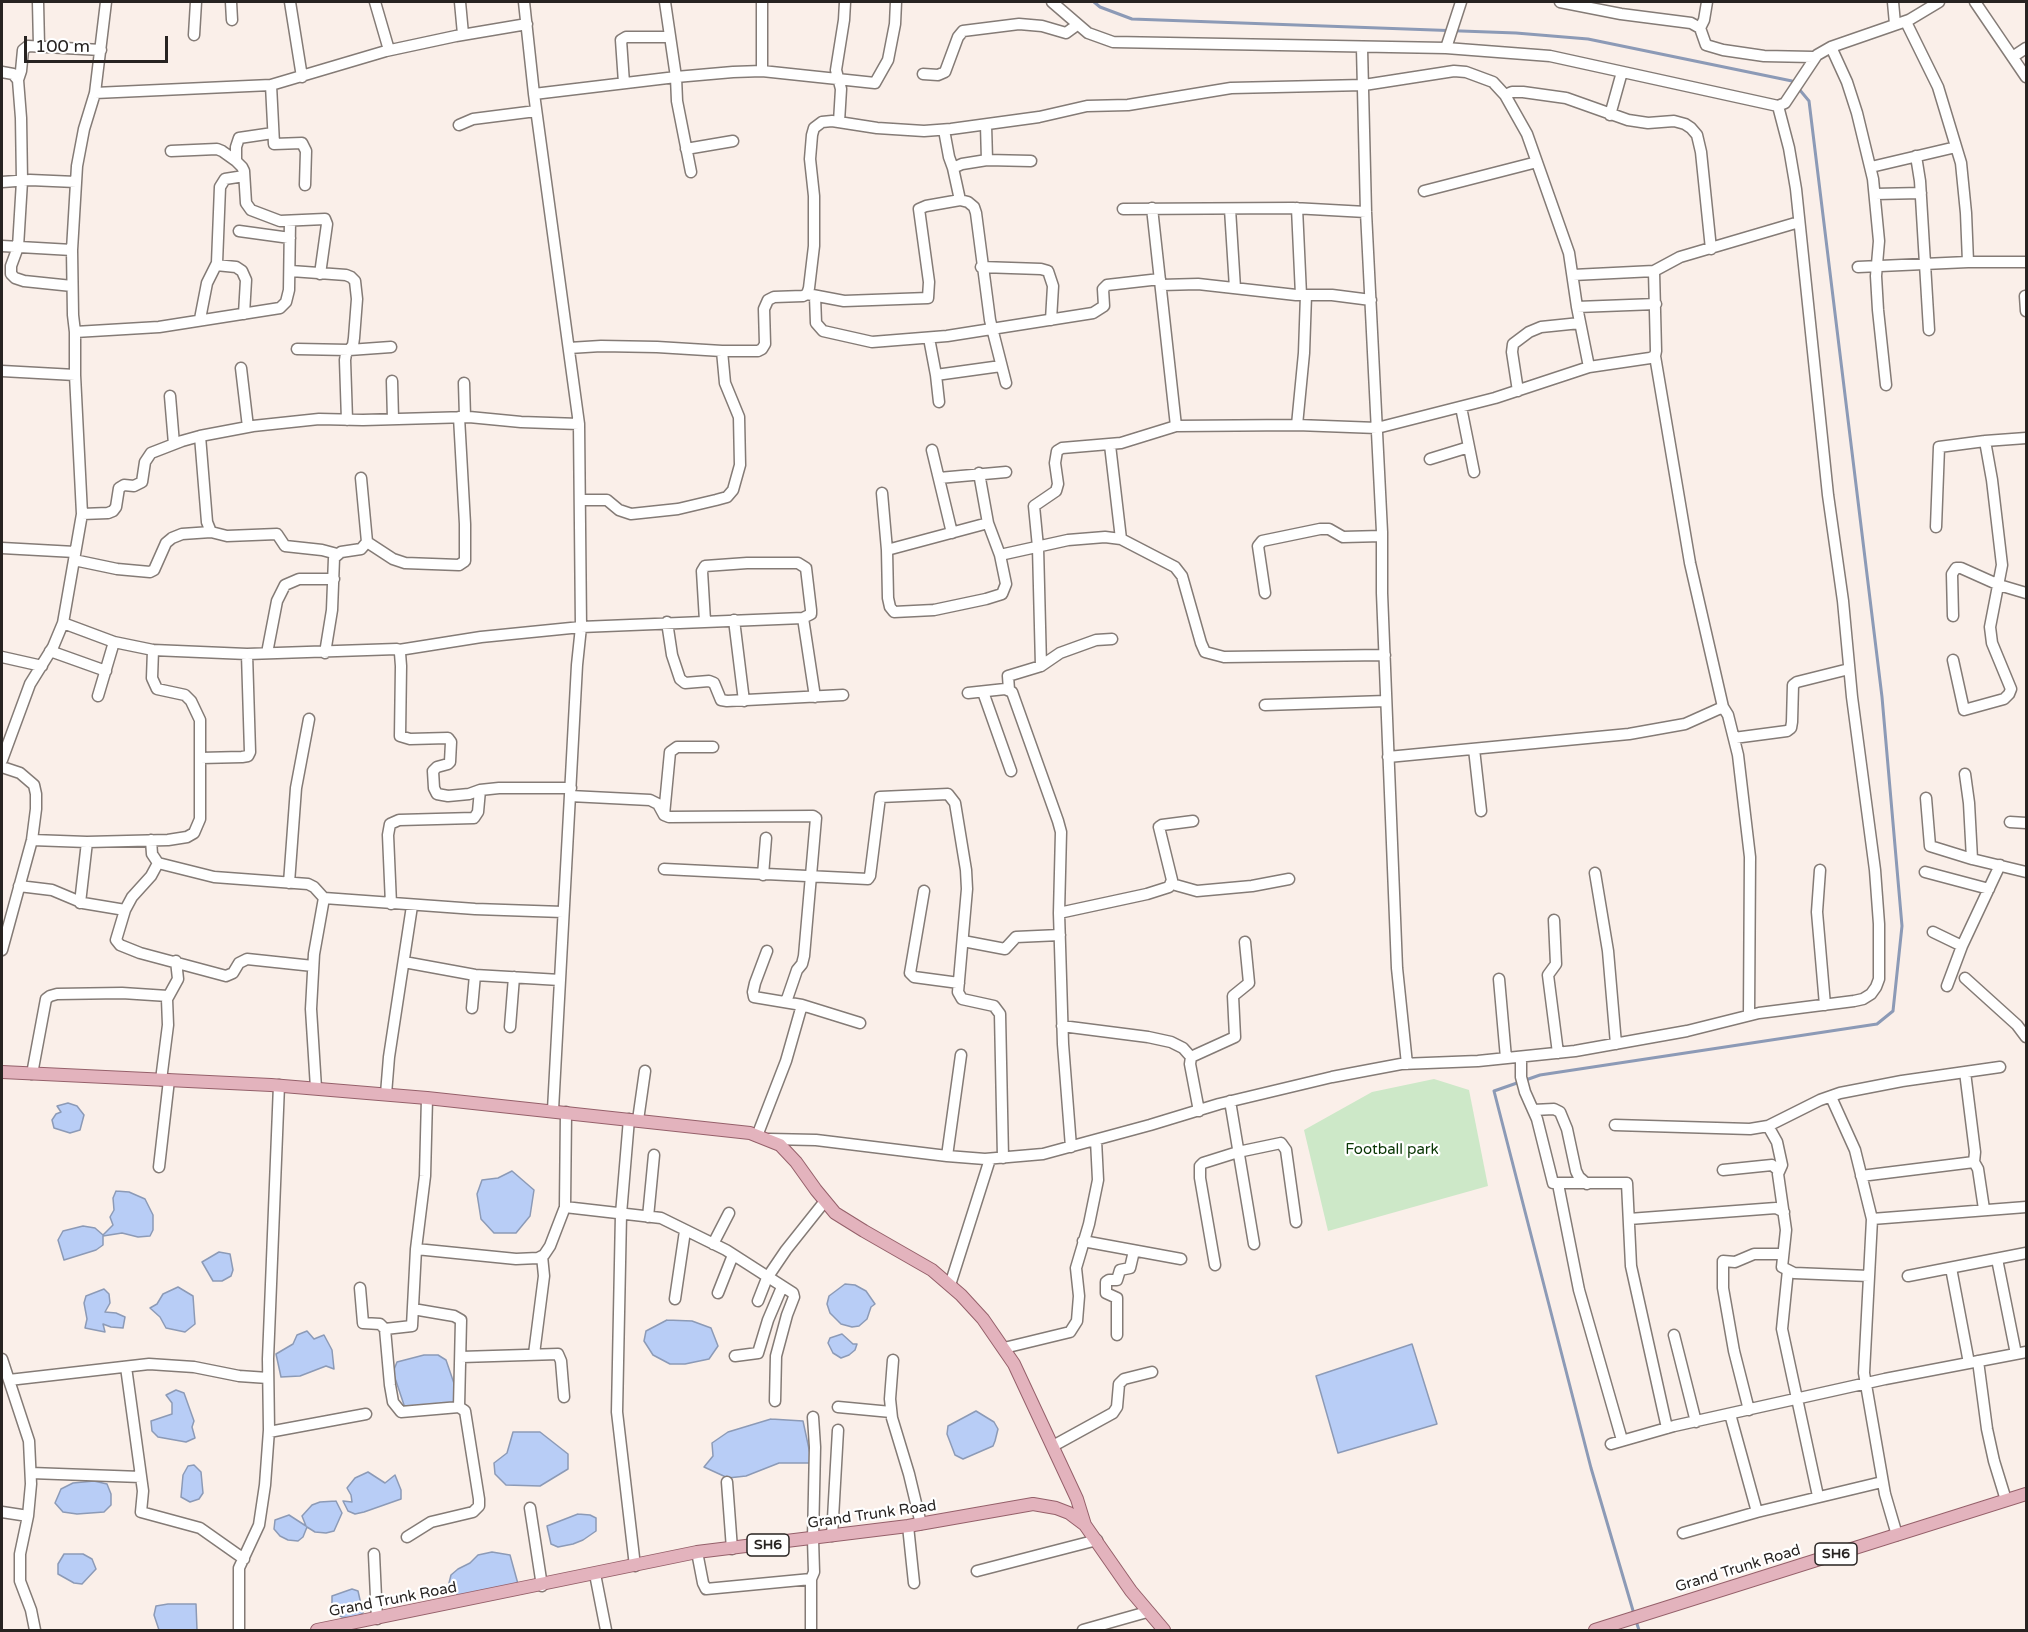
<!DOCTYPE html>
<html>
<head>
<meta charset="utf-8">
<style>
	body { margin:0 }
	#map { position:relative; width:2028px; height:1632px; overflow:hidden; background:#faefe9; font-family:"Varela Round",sans-serif }
	canvas { display:block }
	.frame { position:absolute; inset:0; border:3px solid #272321; pointer-events:none }
	.scale { position:absolute; left:24px; top:36px; width:144px; height:27px; box-sizing:border-box; border:3px solid #272321; border-top:0; padding-left:8px; font-size:18px; line-height:21px; white-space:nowrap; color:#272321; -webkit-text-stroke:4px #fff; paint-order:stroke }
</style>
</head>
<body>
<div id="map">
<canvas width="2028" height="1632"></canvas>
<div class="frame"></div>
<div class="scale">100 m</div>
</div>
<script>
const c = document.querySelector('canvas').getContext('2d');
c.lineJoin = 'round';
function fillPath(path, color) { c.fillStyle = color; c.fill(path, 'evenodd'); }
const poly = rows => new Path2D(rows.map(r => 'M' + r).join(''));
function strokePath(path, color, width, dash) { c.strokeStyle = color; c.lineWidth = width; c.lineCap = dash ? 'butt' : 'round'; c.setLineDash(dash || []); c.stroke(path); }
function write(font, color, halo, rows, align = 'center') {
  c.font = font + ' "Varela Round",sans-serif'; c.lineWidth = 4.5; c.setLineDash([]); c.textBaseline = 'middle'; c.strokeStyle = halo; c.fillStyle = color; for (const [text, x, y, turn = 0] of rows) {
    c.save(); c.translate(x, y); c.rotate((+turn || 0) * Math.PI / 180); c.textAlign = isNaN(turn) ? turn : align; if (halo) c.strokeText(text, 0, 0); c.fillText(text, 0, 0); c.restore();
  }
}
fillPath(poly([
	[1434,1079,1469,1090,1488,1186,1328,1231,1304,1130,1372,1092]
]), '#cde8c8');
const water = poly([
	[68,1103,77,1106,84,1115,80,1130,70,1133,54,1128,52,1120,56,1114,61,1112,57,1106,68,1103],
	[512,1171,534,1190,530,1216,516,1233,494,1233,481,1219,477,1194,482,1180,498,1178,512,1171],
	[116,1191,129,1192,145,1199,153,1215,153,1230,150,1236,138,1237,122,1233,103,1236,103,1245,96,1250,64,1260,58,1240,63,1231,83,1226,95,1228,103,1235,113,1225,110,1217,114,1210,113,1198,116,1191],
	[219,1252,230,1254,233,1270,231,1276,222,1281,213,1281,202,1262,219,1252],
	[845,1284,855,1285,866,1291,875,1304,871,1307,867,1319,859,1326,852,1327,841,1324,830,1313,827,1304,829,1296,845,1284],
	[178,1287,193,1296,195,1324,185,1332,166,1328,160,1317,150,1308,157,1304,163,1294,178,1287],
	[104,1289,109,1294,110,1303,105,1312,116,1313,125,1317,123,1328,111,1327,103,1324,105,1332,85,1328,87,1319,84,1303,86,1296,104,1289],
	[667,1320,692,1321,711,1328,718,1346,709,1359,685,1364,670,1364,653,1355,644,1341,646,1331,667,1320],
	[307,1331,314,1339,324,1335,332,1350,334,1369,326,1366,300,1376,281,1377,276,1354,293,1344,297,1335,307,1331],
	[842,1334,853,1344,857,1344,855,1350,849,1355,841,1358,833,1353,828,1343,830,1338,842,1334],
	[1412,1344,1437,1424,1338,1453,1316,1376,1412,1344],
	[424,1355,438,1355,446,1360,458,1395,451,1405,410,1410,404,1405,393,1372,397,1362,424,1355],
	[176,1390,184,1393,194,1421,192,1427,195,1438,186,1442,158,1437,152,1431,151,1421,172,1414,172,1403,166,1395,176,1390],
	[976,1411,994,1422,998,1429,995,1441,993,1446,963,1459,955,1455,947,1434,948,1426,976,1411],
	[771,1419,803,1421,812,1463,779,1463,746,1476,728,1478,704,1467,713,1456,712,1443,728,1432,771,1419],
	[513,1432,540,1432,568,1454,568,1469,540,1486,506,1485,495,1474,494,1463,507,1453,513,1432],
	[194,1465,201,1472,203,1493,199,1499,190,1502,181,1497,183,1475,188,1466,194,1465],
	[368,1472,385,1483,395,1475,401,1490,401,1499,364,1512,355,1514,348,1511,343,1501,352,1502,351,1495,347,1488,355,1478,368,1472],
	[94,1481,107,1484,111,1494,111,1505,104,1512,77,1514,63,1512,55,1503,61,1489,73,1483,94,1481],
	[336,1501,342,1513,334,1531,326,1533,315,1532,307,1527,303,1537,298,1541,288,1540,280,1536,274,1529,275,1520,289,1515,306,1526,302,1516,312,1505,320,1502,336,1501],
	[578,1514,590,1515,596,1518,596,1531,583,1540,573,1544,558,1547,551,1544,547,1526,578,1514],
	[492,1552,510,1555,518,1584,459,1596,448,1587,451,1575,458,1569,470,1563,478,1555,492,1552],
	[64,1554,83,1554,92,1559,96,1569,82,1584,74,1583,58,1574,58,1564,64,1554],
	[352,1589,358,1591,363,1613,355,1618,342,1617,335,1613,332,1603,332,1596,352,1589],
	[168,1604,196,1604,197,1630,159,1630,154,1615,156,1606,168,1604]
]);
fillPath(water, '#b8cdf6');
strokePath(water, '#8c9ab6', 1.5);
strokePath(poly([
	[1094,2,1100,7,1132,19,1516,33,1588,39,1792,81,1795,84],
	[1634,1614,1591,1468,1494,1091,1540,1075,1877,1024,1893,1011,1902,926,1882,697,1809,101,1799,89],
	[1636,1621,1639,1630]
]), '#8c9ab6', 3);
const minor = poly([
	[38,2,39,46],
	[231,2,232,20],
	[290,2,302,77],
	[375,2,389,50],
	[460,2,463,34],
	[524,2,534,94,579,424,581,627,577,665,553,1110],
	[665,2,676,77,677,101,691,172],
	[1052,2,1088,33,1113,42,1446,48,1550,56,1778,106,1785,103,1817,55,1831,47,1909,20,1939,2],
	[1560,2,1621,14,1691,23,1700,28,1706,45,1723,50,1764,56,1813,57],
	[1893,2,1895,24],
	[1975,2,2026,77],
	[1906,22,1938,87,1961,163,1966,213,1968,262],
	[1700,28,1704,20,1707,2],
	[194,35,196,2],
	[1831,47,1847,82,1857,113,1873,179,1879,241,1876,276,1878,310,1886,385],
	[1362,48,1366,212,1382,532,1382,593,1397,968,1407,1064],
	[1446,48,1461,2],
	[2014,56,2026,48],
	[762,71,762,2],
	[2,72,13,74,18,80,21,118,22,181,18,247,11,266,11,274,15,278,24,281,72,286],
	[923,74,938,75,945,72,958,37,963,31,1019,24,1042,26,1066,33,1077,25],
	[18,80,21,71,23,50,28,46,101,50],
	[624,83,621,40,626,37,670,37],
	[271,85,274,144,302,143,306,151,305,185],
	[95,93,271,85,386,51,456,36,527,24],
	[534,94,676,77,733,72,762,71,875,83,888,60,895,24,896,2],
	[1505,95,1512,92,1523,92,1566,98,1628,120,1648,123,1674,121,1685,124,1691,128,1697,135,1701,152,1711,249],
	[1610,115,1622,72],
	[839,122,841,89,836,70,844,20,845,2],
	[459,125,473,119,536,111],
	[986,125,987,160],
	[944,130,949,157,953,168,960,200],
	[686,149,733,141],
	[171,151,217,149,222,151,236,161,242,167,244,171,246,203,251,210,280,221,325,219,327,224,320,274],
	[1916,156,1920,181,1929,330],
	[236,161,236,147,239,138,273,133],
	[1871,167,1956,147],
	[953,168,962,164,987,160,1031,161],
	[2,182,30,180,76,182],
	[1424,191,1537,162],
	[1875,194,1921,193],
	[1297,208,1301,295],
	[1123,209,1293,208,1366,212],
	[1230,209,1235,288],
	[239,231,290,238],
	[2,246,72,250],
	[216,265,236,267,242,271,246,280,244,314],
	[981,267,1041,269,1048,271,1053,286,1051,320],
	[1858,267,1968,262,2026,262],
	[291,271,346,275,351,277,355,281,357,299,354,338,353,345,346,354,345,360,347,420],
	[1573,275,1654,271],
	[1161,285,1198,284,1296,295,1332,295,1371,300],
	[807,294,844,301,928,298,929,282,919,209,926,206,960,200,968,202,974,207,976,213,990,320,1006,383],
	[815,296,816,323,823,331,872,342,947,336,1093,313,1104,306,1103,289,1107,285,1160,279],
	[2025,296,2026,311],
	[1577,307,1656,304],
	[200,319,207,283,217,263,220,187,225,179,244,176],
	[75,332,159,327,280,308,286,302,289,290,290,221],
	[929,338,936,375,939,402],
	[569,348,601,346,657,347,722,351,758,351,762,349,765,344,764,309,768,300,774,297,803,296,807,294,809,288,814,246,814,196,810,159,812,135,814,128,822,122,832,121,877,128,924,131,951,129,1039,117,1087,106,1128,105,1231,88,1364,85,1454,71,1466,72,1493,82,1505,95,1527,134,1569,253,1577,307,1589,367],
	[297,349,349,350,391,347],
	[241,368,248,427],
	[2,371,75,375],
	[936,375,1001,366],
	[392,381,393,419],
	[464,383,465,417],
	[1518,391,1512,352,1513,344,1529,332,1541,327,1580,323],
	[170,396,174,444],
	[1461,407,1474,472],
	[1297,425,1304,353,1306,295],
	[1176,426,1297,425,1377,428,1495,398,1589,367,1650,358,1655,356,1656,351,1654,271,1680,257,1799,222],
	[200,436,207,522,211,532,227,536,277,534,285,546,322,550,337,554],
	[1110,445,1121,539],
	[932,450,952,533],
	[1430,459,1469,447],
	[979,473,988,523],
	[939,478,1006,472],
	[882,493,887,550,988,523,1000,555,1006,584,1002,594,986,599,934,610,894,612,890,607,888,598,887,550],
	[580,500,607,500,619,510,631,514,678,509,716,500,727,497,733,490,740,465,739,417,725,383,722,351],
	[82,514,108,513,113,511,116,507,119,488,124,485,134,486,142,482,145,462,151,453,182,441,200,436,253,426,319,419,363,420,469,417,521,422,579,424],
	[1936,527,1939,447,1985,441],
	[367,542,393,559,405,563,459,565,465,561,465,524,459,417],
	[2,548,75,552],
	[1000,555,1068,540,1105,537,1121,539,1175,567,1182,576,1201,643,1205,652,1224,657,1385,655],
	[74,560,117,569,150,572,154,570,166,543,172,538,182,534,211,532],
	[1265,593,1258,546,1262,541,1320,529,1329,529,1343,537,1382,536],
	[1953,616,1952,574,1956,568,1961,568,1999,585,2026,593],
	[803,618,815,697],
	[734,620,744,701],
	[667,622,672,655,680,679,685,683,709,681,714,683,721,700,727,701,843,695],
	[63,623,114,642,153,650,247,654,397,649,400,653,401,666,400,736,410,739,448,738,451,742,450,762,448,764,437,767,433,771,434,788,437,794,448,796,469,794,480,790,499,788,571,788],
	[399,650,481,637,581,627,803,618,811,614,811,610,806,568,798,563,747,563,705,566,702,571,705,621],
	[50,651,106,671],
	[267,653,277,601,285,585,299,579,334,579],
	[325,653,332,610,334,558,341,552,361,549,367,542,361,478],
	[2,657,42,666],
	[1953,660,1964,710,2004,699,2009,694,2011,689,1992,643,1990,627,2002,565,1992,480,1985,441,2026,438],
	[1041,666,1060,653,1096,640,1112,639],
	[1009,690,1008,676,1041,666,1038,547,1034,506,1056,491,1058,484,1055,463,1057,451,1062,448,1121,443,1176,426,1152,208],
	[983,692,1011,771],
	[968,693,1005,689,1012,692,1058,821,1061,832,1059,913,1063,1044,1071,1147],
	[98,696,114,642],
	[1265,705,1386,701],
	[1723,707,1728,715,1738,755,1750,857,1749,1015],
	[1734,738,1787,731,1791,728,1792,722,1793,685,1797,682,1849,669],
	[1474,749,1481,811],
	[1388,757,1629,734,1685,724,1723,707,1690,563,1655,356],
	[200,758,242,757,248,756,250,752,247,654],
	[2,760,30,684,53,647,63,623,82,514,75,375,75,332,73,315,72,250,77,166,84,129,95,93,106,2],
	[2,767,20,773,34,785,36,794,36,809,32,840,2,950],
	[1965,774,1969,803,1972,859,2026,872],
	[570,796,650,800,658,804,664,815,669,817,813,816,816,818,804,956,802,964,797,970,786,1002],
	[1926,798,1930,846,1972,859],
	[664,815,670,752,677,747,713,747],
	[2010,822,2026,823],
	[32,840,87,842,168,840,187,837,194,833,200,819,200,720,191,701,185,695,157,689,152,678,153,650],
	[151,840,152,854,158,863,214,877,308,884,314,887,324,898,475,909,563,912],
	[158,863,151,876,132,897,125,910,116,940,120,945,140,953,226,976,233,973,239,963,247,959,313,966],
	[664,869,868,879,870,876,880,797,948,794,955,803,966,870,967,889,958,992,962,999,994,1006,1000,1014,1003,1158],
	[1820,870,1817,912,1825,1005],
	[1925,872,1989,889],
	[1595,873,1608,951,1616,1044],
	[763,875,766,838],
	[289,883,296,788,309,719],
	[1172,884,1197,891,1252,886,1289,879],
	[19,886,52,890,83,903,125,910],
	[924,891,910,973,914,977,959,983],
	[80,903,87,842],
	[391,904,388,835,390,824,399,820,474,818,478,812,480,790],
	[1059,913,1147,894,1169,887,1172,880,1159,827,1162,825,1193,821],
	[1554,920,1556,964,1548,975,1558,1053],
	[1933,932,1962,946],
	[963,941,1005,949,1016,937,1060,935],
	[767,951,755,983,753,992,754,997,802,1005,860,1023],
	[404,962,475,975,560,980],
	[1965,978,2017,1025,2026,1037],
	[1499,979,1506,1058],
	[1947,986,1962,946,2000,865],
	[472,1008,475,975],
	[1062,1026,1148,1037,1171,1042,1183,1048,1191,1057],
	[510,1027,514,977],
	[1521,1057,1521,1077,1525,1092,1537,1119,1553,1183,1627,1183,1631,1266,1667,1428],
	[1965,1072,1975,1152,1974,1162,1978,1169,1984,1209],
	[32,1074,46,999,50,996,57,994,122,993,168,996],
	[161,1080,168,1025,167,999,178,979,176,961],
	[316,1088,311,1009,314,954,324,898],
	[386,1094,389,1057,412,906],
	[1831,1097,1855,1150,1872,1219,1864,1373,1885,1494,1897,1535],
	[1230,1101,1254,1244],
	[1533,1110,1554,1109,1560,1112,1567,1129,1576,1171,1579,1177,1587,1184],
	[1199,1111,1190,1064,1191,1057,1235,1037,1233,996,1249,983,1245,942],
	[566,1112,565,1207,661,1218,726,1250,793,1293,794,1297,787,1315,776,1356,775,1401],
	[629,1119,621,1214,617,1412,635,1566],
	[638,1120,645,1071],
	[1615,1125,1750,1129,1768,1126,1820,1100,1840,1093,1902,1081,2000,1067],
	[1768,1126,1777,1142,1782,1165,1778,1174,1786,1230,1782,1267,1794,1273,1869,1276],
	[757,1136,786,1061,802,1005],
	[769,1139,816,1140,947,1156,985,1159,1043,1154,1150,1125,1219,1104,1332,1077,1401,1064,1478,1061,1575,1051,1687,1031,1759,1013,1854,1001,1863,999,1871,994,1876,987,1879,979,1879,924,1875,870,1852,697,1843,601,1828,495,1796,189,1789,148,1778,106],
	[947,1156,961,1055],
	[159,1167,169,1080],
	[1723,1170,1772,1165,1779,1171],
	[1861,1176,1974,1162],
	[1558,1184,1579,1290,1622,1440],
	[648,1217,654,1155],
	[1629,1219,1776,1208,1784,1212],
	[1872,1219,2026,1207],
	[1083,1241,1181,1259],
	[713,1244,729,1213],
	[416,1249,516,1259,538,1258,544,1255,550,1246,565,1207],
	[1997,1259,2016,1354],
	[1215,1265,1200,1178,1200,1166,1203,1163,1238,1152,1281,1143,1286,1150,1296,1222],
	[1951,1268,1969,1363],
	[1788,1270,1782,1329,1818,1496],
	[1908,1276,2026,1253],
	[950,1285,990,1159],
	[360,1288,363,1323,380,1324,385,1329],
	[718,1293,733,1255],
	[675,1299,685,1231],
	[758,1301,767,1278,786,1250,825,1201],
	[413,1309,454,1316,461,1320,459,1407],
	[1117,1335,1117,1298,1106,1293,1106,1282,1109,1280,1117,1280,1120,1270,1130,1268,1134,1251],
	[1674,1335,1696,1422],
	[1004,1348,1070,1332,1077,1321,1079,1296,1076,1268,1089,1224,1098,1180,1096,1140],
	[534,1354,544,1276,542,1256],
	[735,1356,758,1353,768,1320,782,1287],
	[461,1357,558,1354,561,1361,564,1397],
	[2,1359,29,1441,31,1484,28,1516,20,1554,20,1581,31,1610,35,1630],
	[893,1360,890,1399,892,1418,909,1474,921,1524],
	[1978,1361,1987,1429,1994,1461,2006,1500],
	[126,1367,143,1491,141,1512,200,1528,244,1559],
	[9,1380,149,1364,194,1367,239,1376,268,1378],
	[838,1407,891,1412],
	[1749,1410,1734,1351,1723,1288,1723,1261,1735,1262,1754,1254,1783,1254],
	[1730,1414,1757,1512],
	[269,1432,366,1414],
	[1611,1444,1674,1426,1885,1379,2026,1352],
	[1053,1446,1113,1413,1117,1407,1119,1384,1124,1379,1152,1372],
	[31,1473,141,1477],
	[727,1482,732,1549],
	[530,1508,542,1586],
	[2,1512,28,1516],
	[908,1526,914,1583],
	[1683,1533,1757,1512,1882,1482],
	[832,1536,838,1430],
	[407,1537,431,1522,473,1512,479,1506,479,1499,465,1411,459,1407,401,1412,393,1402,390,1385,385,1329,412,1326,416,1249,425,1176,427,1098],
	[697,1552,703,1583,706,1589,811,1579],
	[374,1554,377,1619],
	[977,1571,1097,1540],
	[595,1574,606,1630],
	[239,1630,239,1568,259,1525,265,1485,269,1430,268,1359,279,1085],
	[811,1630,811,1579,814,1572,813,1539,815,1447,813,1417],
	[1083,1630,1147,1612]
]);
const major = poly([
	[2,1072,271,1085,427,1098,750,1133,780,1145,796,1162,816,1190,835,1213,864,1231,932,1270,961,1295,983,1319,1014,1364,1077,1499,1085,1525],
	[317,1630,697,1552,908,1526,1033,1504,1056,1508,1069,1513,1085,1525,1131,1591,1164,1630],
	[1595,1630,2026,1494]
]);
strokePath(minor, '#847b76', 13);
strokePath(major, '#95606a', 14);
strokePath(minor, '#fff', 10);
strokePath(major, '#e3b3bd', 12);
for (const [x, y, w] of [
	[768,1545,42],
	[1836,1554,42]
]) { const box = new Path2D(); box.roundRect(x - w / 2, y - 11, w, 22, 4.5); c.fillStyle = '#fff'; c.fill(box); strokePath(box, '#272321', 1.5); }
write('bold 14px', '#272321', null, [
	["SH6",768,1545],
	["SH6",1836,1554]
]);
write('15px', '#093604', '#fff', [
	["Football park",1392,1150]
]);
write('15px', '#272321', '#fff', [
	["Grand Trunk Road",872,1515,-8],
	["Grand Trunk Road",1738,1569,-17],
	["Grand Trunk Road",393,1600,-11]
]);
</script>
</body>
</html>
